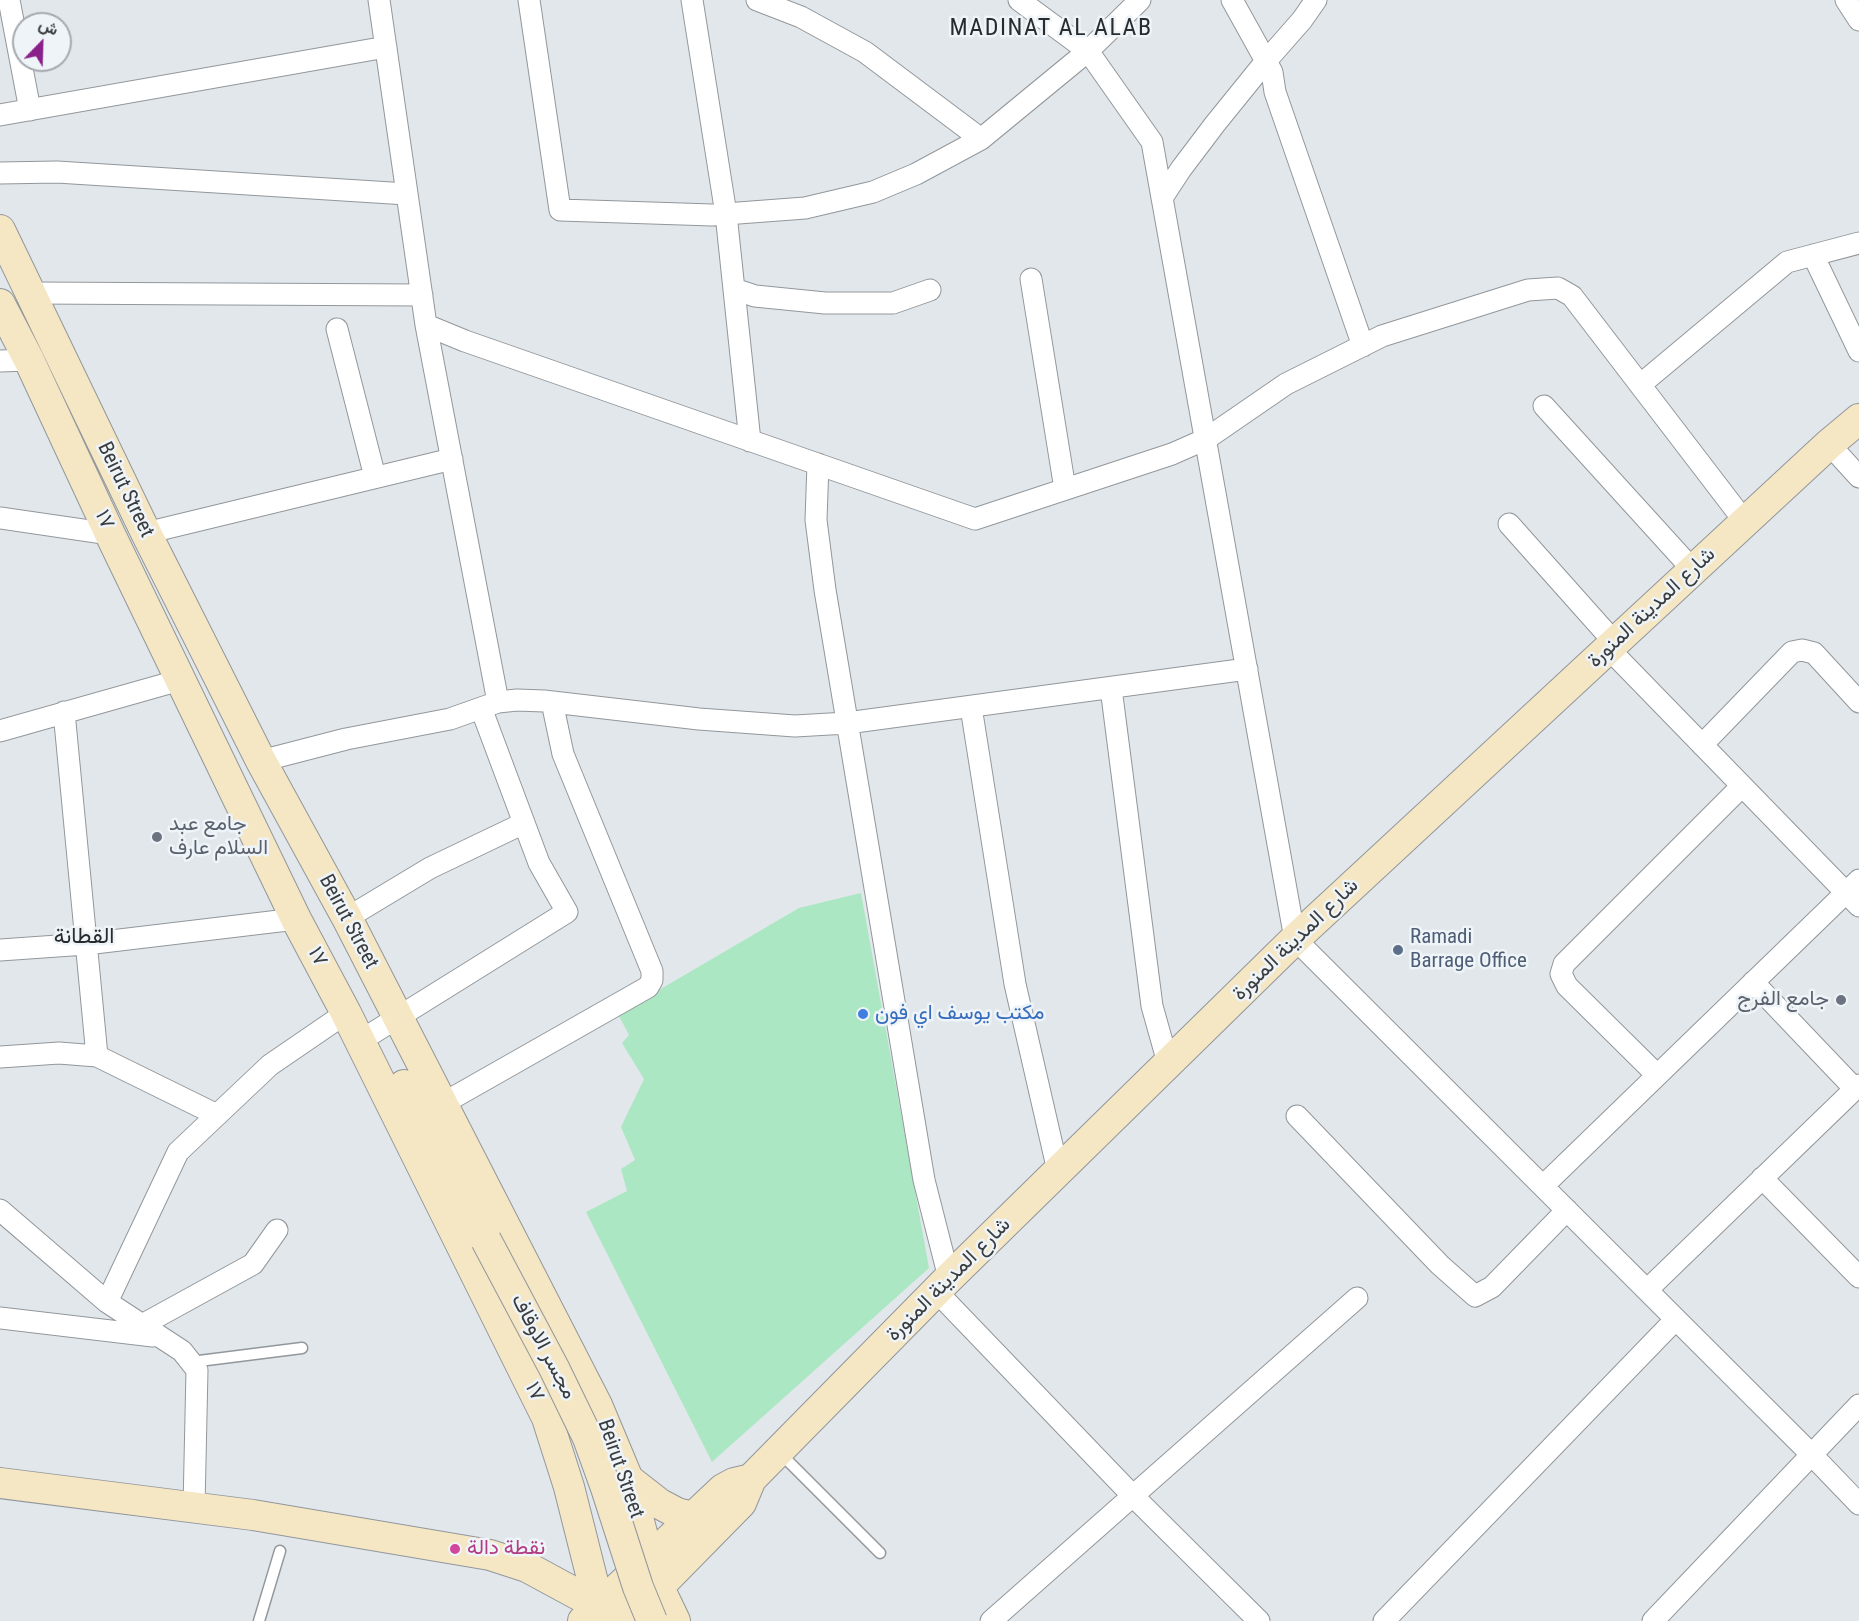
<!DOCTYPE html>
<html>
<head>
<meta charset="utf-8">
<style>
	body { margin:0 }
	#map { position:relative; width:1859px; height:1621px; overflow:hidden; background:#e1e7eb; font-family:"Roboto Condensed",Vazirmatn,sans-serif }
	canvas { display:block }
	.north { position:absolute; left:12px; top:12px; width:60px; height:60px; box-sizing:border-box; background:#eef4f8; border:2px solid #a6aaae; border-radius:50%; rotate:23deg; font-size:16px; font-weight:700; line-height:24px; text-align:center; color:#3a3c3e }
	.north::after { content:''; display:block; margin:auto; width:21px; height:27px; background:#88228a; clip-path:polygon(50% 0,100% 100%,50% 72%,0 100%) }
</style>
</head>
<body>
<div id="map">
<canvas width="1859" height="1621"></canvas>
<div class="north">ش</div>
</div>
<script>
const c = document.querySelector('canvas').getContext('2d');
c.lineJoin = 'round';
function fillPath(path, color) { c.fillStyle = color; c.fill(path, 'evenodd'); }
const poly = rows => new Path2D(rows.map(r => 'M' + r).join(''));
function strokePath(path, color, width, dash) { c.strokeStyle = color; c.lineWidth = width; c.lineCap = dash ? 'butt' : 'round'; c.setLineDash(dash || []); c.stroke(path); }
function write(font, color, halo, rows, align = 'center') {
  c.font = font + ' "Roboto Condensed",Vazirmatn,sans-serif'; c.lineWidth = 5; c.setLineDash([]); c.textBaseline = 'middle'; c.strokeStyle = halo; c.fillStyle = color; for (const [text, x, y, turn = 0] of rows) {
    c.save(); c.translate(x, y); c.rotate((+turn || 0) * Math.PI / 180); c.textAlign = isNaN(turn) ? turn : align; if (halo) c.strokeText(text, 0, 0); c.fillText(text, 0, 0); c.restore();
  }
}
fillPath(poly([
	[861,893,929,1268,712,1462,586,1212,627,1191,621,1169,635,1160,621,1127,644,1079,622,1043,629,1035,618,1014,799,908]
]), '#ace7c3');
const lane = poly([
	[191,1362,302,1348],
	[780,1453,880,1553],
	[259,1621,280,1551]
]);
const street = poly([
	[9,0,30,110],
	[379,0,426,325,498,702],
	[529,0,560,210,712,215,805,208,873,192,916,174,981,139,1088,51,1140,0],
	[692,0,726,214,750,441],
	[757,0,801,17,865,52,981,139],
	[1019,0,1088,51,1152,142,1295,939,1811,1454,1859,1504],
	[1232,0,1272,72,1275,92,1363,346],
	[1846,0,1859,20],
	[0,115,386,47],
	[0,173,57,172,407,194],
	[1162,198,1181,169,1215,124,1266,61,1302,20,1316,0],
	[1813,255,1859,351],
	[1031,279,1065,489],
	[734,289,755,296,825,303,893,303,930,290],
	[32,293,422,295],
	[426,325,465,341,975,519,1172,454,1206,439,1286,384,1382,336,1528,290,1558,288,1572,296,1745,522],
	[337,329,375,477],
	[0,361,29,360],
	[1640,385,1787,262,1859,243],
	[1544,406,1693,570],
	[1829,444,1859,477],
	[818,464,816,520,825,590,924,1180,949,1278],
	[0,518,110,534],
	[1509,524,1615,643],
	[146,533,452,459],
	[1608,648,1859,906],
	[1111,688,1152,1006,1168,1063],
	[971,707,1015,984,1058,1171],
	[64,712,97,1056],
	[0,731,180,680],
	[1702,745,1792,652,1802,650,1814,653,1859,702],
	[261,761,346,739,450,719,498,702,517,700,544,701,699,719,795,726,847,723,1247,669],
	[347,918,430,868,524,823],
	[0,950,86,944,296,919],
	[1753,982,1855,1089],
	[360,1041,567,912,539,863,481,708],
	[0,1057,59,1053,97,1056,217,1115],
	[1657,1075,1567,986,1561,974,1564,964,1742,786],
	[442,1104,648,987,652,980,652,971,563,754,552,702],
	[1297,1116,1440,1265,1475,1296,1492,1287,1567,1210],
	[1762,1178,1859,1277],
	[1543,1186,1859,880],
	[0,1210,107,1302,182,1351,197,1370,194,1507],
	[1647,1290,1859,1085],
	[937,1292,1132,1495,1259,1621],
	[107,1302,178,1152,270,1065,346,1013],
	[0,1318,153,1336],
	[142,1325,253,1264,277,1230],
	[991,1621,1357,1298],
	[1384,1621,1676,1319],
	[1653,1621,1859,1405]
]);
const secondary = poly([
	[0,230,146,533,261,761,347,918,597,1405,628,1479,653,1575,675,1621],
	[0,304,29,360,110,534,296,919,346,1013,547,1418,569,1487,599,1606,606,1621],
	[404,1085,486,1240],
	[628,1479,660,1504,677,1513,694,1517],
	[0,1483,253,1515,490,1555,527,1567,599,1606],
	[583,1621,723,1489,734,1483,751,1479],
	[625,1621,741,1503,751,1479,949,1278,1295,939,1829,444,1859,419]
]);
strokePath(lane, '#92979b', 13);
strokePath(street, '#92979b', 23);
strokePath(secondary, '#92979b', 32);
strokePath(lane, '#fff', 10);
strokePath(street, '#fff', 21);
strokePath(secondary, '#f5e6c4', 30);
const secondaryBridge = poly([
	[486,1240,554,1368,588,1438,606,1488,638,1587,652,1621]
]);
strokePath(secondaryBridge, '#92979b', 32, []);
strokePath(secondaryBridge, '#f5e6c4', 30);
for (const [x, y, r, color] of [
	[157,837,6,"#6b7280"],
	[1398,950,6,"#5c6f8a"],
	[1841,1000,6,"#6b7280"],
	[863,1014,6,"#3f7fe0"],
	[455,1549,6,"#d1479c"]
]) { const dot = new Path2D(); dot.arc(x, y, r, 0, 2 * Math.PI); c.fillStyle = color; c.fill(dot); strokePath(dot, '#eef4f8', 2); }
write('21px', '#3a3c3e', '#eef4f8', [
	["Beirut Street",125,490,64],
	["١٧",104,520,65],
	["شارع المدينة المنورة",1652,608,-43],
	["Beirut Street",348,922,62],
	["شارع المدينة المنورة",1296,940,-44],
	["١٧",317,957,62],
	["شارع المدينة المنورة",949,1280,-45],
	["مجسر الاوقاف",543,1347,62],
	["١٧",534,1392,64],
	["Beirut Street",620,1469,71]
]);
write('21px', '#5b616d', '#eef4f8', [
	["جامع عبد",169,825],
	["السلام عارف",169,849],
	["جامع الفرج",1829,1000,"right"]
], 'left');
write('21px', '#4e5e75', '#eef4f8', [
	["Ramadi",1410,938],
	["Barrage Office",1410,962]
], 'left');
write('21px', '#366cbe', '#eef4f8', [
	["مكتب يوسف اي فون",875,1014]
], 'left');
write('21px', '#b23c85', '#eef4f8', [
	["نقطة دالة",467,1549]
], 'left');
write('22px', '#282c2f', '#eef4f8', [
	["القطانة",84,937]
]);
c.letterSpacing = '1.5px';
write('24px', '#282c2f', '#eef4f8', [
	["MADINAT AL ALAB",1051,29]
]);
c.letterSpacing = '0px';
</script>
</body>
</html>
